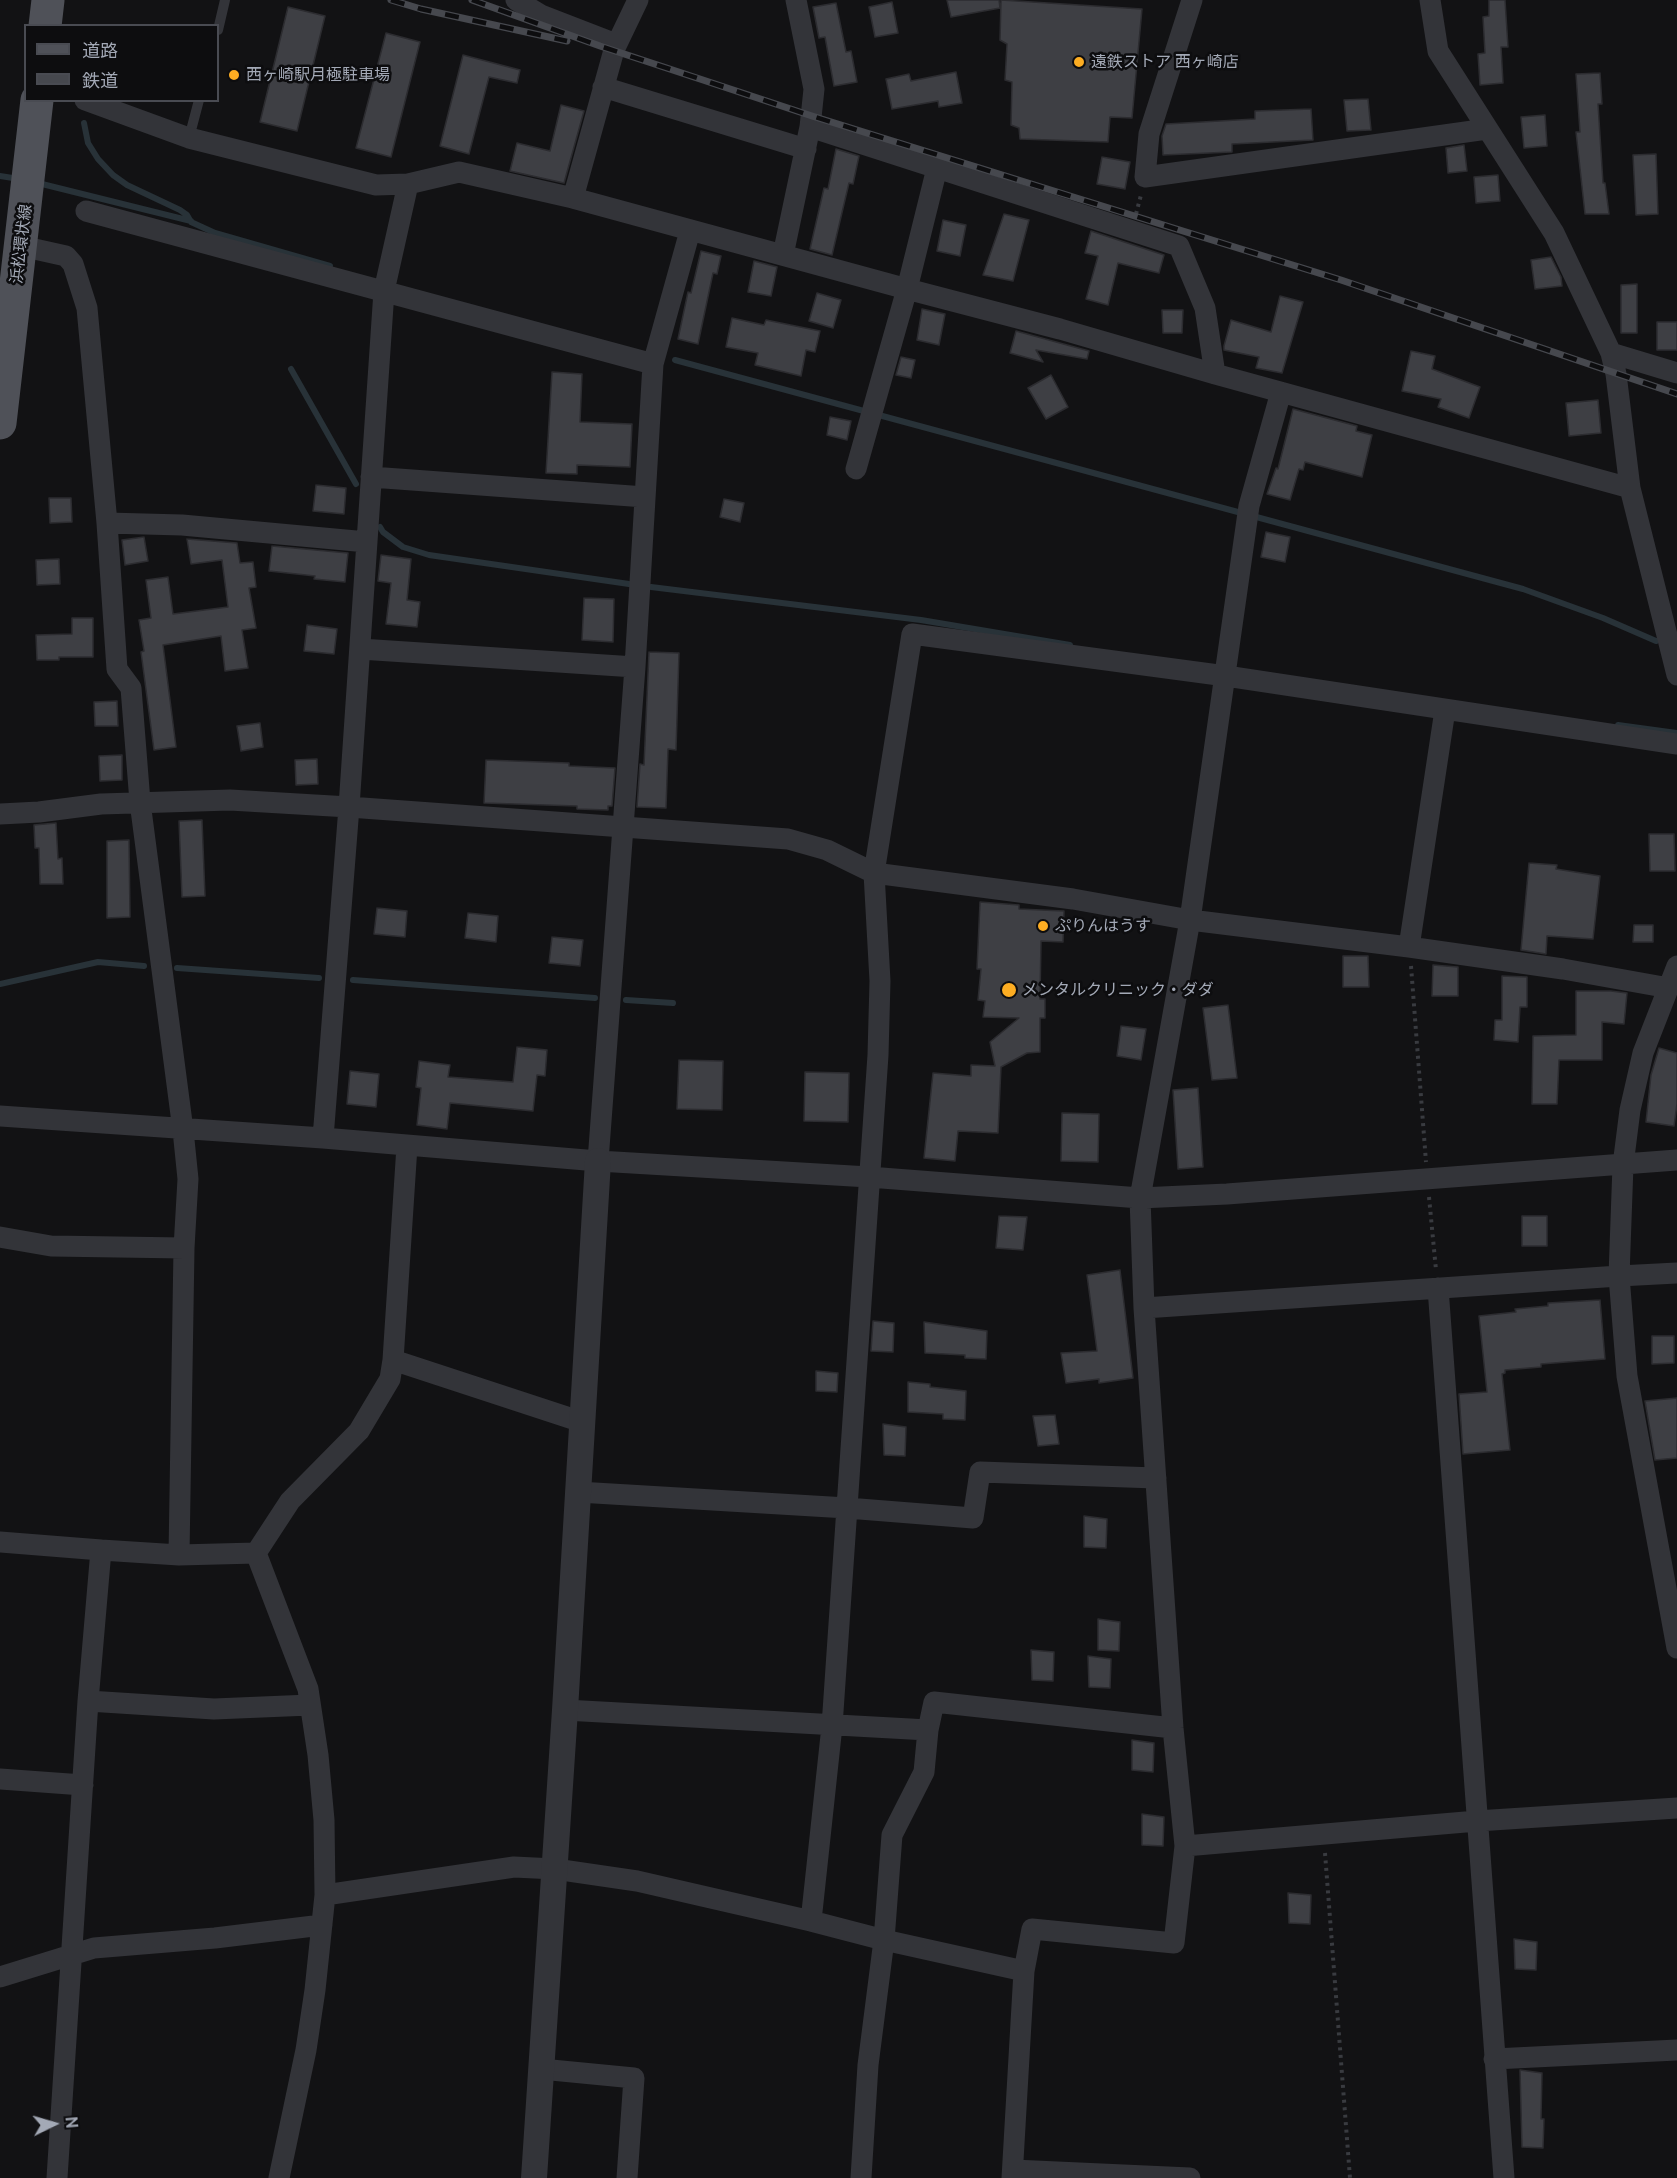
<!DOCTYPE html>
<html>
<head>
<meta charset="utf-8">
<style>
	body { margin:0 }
	#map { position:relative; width:1677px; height:2178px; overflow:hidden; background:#121214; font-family:Ubuntu,"Noto Sans JP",sans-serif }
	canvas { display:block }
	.legend { position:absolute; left:24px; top:24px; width:195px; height:78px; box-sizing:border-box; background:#0d0d0f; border:2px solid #494b52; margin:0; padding:8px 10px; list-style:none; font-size:18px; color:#a3a9b6 }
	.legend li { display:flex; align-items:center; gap:12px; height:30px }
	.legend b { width:30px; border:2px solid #494b52 }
	.north { position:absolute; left:24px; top:2094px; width:60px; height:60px; -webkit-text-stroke:4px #0d0d0f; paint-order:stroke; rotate:85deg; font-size:16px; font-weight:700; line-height:24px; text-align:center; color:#a3a9b6 }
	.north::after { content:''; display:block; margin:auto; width:21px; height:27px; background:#a3a9b6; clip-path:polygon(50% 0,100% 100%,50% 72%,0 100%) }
</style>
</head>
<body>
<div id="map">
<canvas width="1677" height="2178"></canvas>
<ul class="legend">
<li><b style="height:8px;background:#4f5158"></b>道路</li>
<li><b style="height:8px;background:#46484e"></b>鉄道</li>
</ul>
<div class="north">N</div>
</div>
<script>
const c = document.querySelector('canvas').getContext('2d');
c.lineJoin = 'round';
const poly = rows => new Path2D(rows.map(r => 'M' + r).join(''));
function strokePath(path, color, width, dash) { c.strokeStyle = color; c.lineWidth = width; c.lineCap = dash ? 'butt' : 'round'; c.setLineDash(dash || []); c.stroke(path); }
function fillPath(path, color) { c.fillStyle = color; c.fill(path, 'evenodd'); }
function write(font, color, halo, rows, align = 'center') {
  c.font = font + ' Ubuntu,"Noto Sans JP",sans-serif'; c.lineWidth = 5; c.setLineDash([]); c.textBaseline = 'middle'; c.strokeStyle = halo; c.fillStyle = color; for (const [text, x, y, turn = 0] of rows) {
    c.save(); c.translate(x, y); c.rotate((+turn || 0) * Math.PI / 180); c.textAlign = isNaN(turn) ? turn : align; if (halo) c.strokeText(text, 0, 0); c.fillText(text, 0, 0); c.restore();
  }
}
strokePath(poly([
	[84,123,88,143,98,159,113,175,127,185,180,210,187,215,191,222,215,233,330,266],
	[0,176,19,179],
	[38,183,191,221],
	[675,360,1523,589,1603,618,1656,641],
	[291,369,356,484],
	[380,527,383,532,403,547,429,555,629,584],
	[651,587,921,620,1070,645],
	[1618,725,1677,733],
	[177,968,319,978],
	[353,980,595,998],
	[0,984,98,962,144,966],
	[626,1000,673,1003]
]), '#283238', 6);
const building = poly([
	[947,0,999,0,1000,8,951,17,947,0],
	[1001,0,1142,9,1132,118,1110,117,1108,142,1020,139,1019,128,1011,125,1012,82,1005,80,1007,44,1000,40,1001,0],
	[1489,0,1505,0,1508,47,1501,47,1503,83,1480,85,1478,54,1485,53,1483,17,1489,16,1489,0],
	[892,2,898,33,875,37,869,7,892,2],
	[836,3,846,52,851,51,857,82,834,86,825,37,819,38,813,7,836,3],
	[288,7,325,16,297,131,260,122,288,7],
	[386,33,420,42,391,157,356,148,386,33],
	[463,55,520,70,517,83,489,77,469,154,440,146,463,55],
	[956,72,962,103,939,107,938,101,892,109,886,79,909,74,911,81,956,72],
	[1600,73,1602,104,1598,104,1603,183,1605,183,1609,214,1585,214,1576,132,1580,132,1576,74,1600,73],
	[1368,99,1371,130,1347,131,1344,100,1368,99],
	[561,105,584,111,564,183,510,171,517,143,550,151,561,105],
	[1311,109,1313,140,1232,144,1232,152,1163,155,1162,136,1166,124,1255,119,1255,111,1311,109],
	[1545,115,1547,146,1524,148,1521,117,1545,115],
	[1464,145,1467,171,1448,173,1446,148,1464,145],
	[836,149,859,156,853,184,849,183,832,255,810,249,824,188,828,189,836,149],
	[1656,154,1658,214,1636,215,1633,155,1656,154],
	[1102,157,1130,162,1125,189,1097,184,1102,157],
	[1498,175,1500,201,1476,203,1474,177,1498,175],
	[1004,214,1029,220,1013,281,983,275,1004,214],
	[943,220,966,225,960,256,937,251,943,220],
	[1091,231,1164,255,1159,273,1118,263,1108,305,1086,299,1098,256,1085,253,1091,231],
	[701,251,721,256,717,274,713,273,698,344,678,339,688,292,691,293,701,251],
	[1551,257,1561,277,1562,286,1535,289,1531,260,1551,257],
	[754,261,777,267,771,296,748,292,754,261],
	[1637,284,1637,333,1621,333,1621,285,1637,284],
	[817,293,841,300,833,328,809,321,817,293],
	[1280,296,1303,302,1282,373,1256,368,1259,357,1224,350,1224,346,1231,320,1271,332,1280,296],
	[922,309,945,314,939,345,917,340,922,309],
	[1162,310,1183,310,1182,333,1163,333,1162,310],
	[732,318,764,325,766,320,820,331,815,352,806,350,801,376,755,365,758,353,726,347,732,318],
	[1657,322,1677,322,1677,350,1657,350,1657,322],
	[1016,331,1089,351,1087,359,1036,350,1043,362,1010,353,1016,331],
	[1411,351,1435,356,1432,369,1480,387,1469,418,1438,407,1441,399,1402,391,1411,351],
	[901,357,915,360,911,378,896,375,901,357],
	[552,372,582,374,580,422,632,424,630,467,577,465,577,474,546,473,552,372],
	[1051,375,1068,407,1046,419,1028,388,1051,375],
	[1598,400,1601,433,1569,436,1566,403,1598,400],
	[1293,409,1357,426,1356,431,1372,435,1362,477,1305,462,1303,470,1299,469,1290,500,1267,494,1276,468,1278,469,1293,409],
	[830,417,851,421,847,440,827,435,830,417],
	[316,485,346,488,344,514,313,511,316,485],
	[49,498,71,498,72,522,50,523,49,498],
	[724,499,744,503,740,522,720,517,724,499],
	[1266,532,1290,537,1285,562,1261,557,1266,532],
	[144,537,148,561,125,565,122,540,144,537],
	[187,539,237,543,240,563,253,562,256,587,249,588,256,628,242,630,248,668,225,671,221,636,163,645,176,747,154,750,141,652,144,651,139,620,151,618,146,580,168,577,173,614,228,607,222,560,191,564,187,539],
	[272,546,348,553,345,582,314,579,315,576,269,571,272,546],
	[381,555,411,559,407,600,420,602,417,627,386,624,391,583,378,581,381,555],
	[59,559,60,584,37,585,36,560,59,559],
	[584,598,614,599,613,642,582,640,584,598],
	[72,618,93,618,93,657,59,657,59,660,37,660,36,635,72,634,72,618],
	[307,625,337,629,334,654,304,651,307,625],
	[649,652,679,653,676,750,668,749,666,808,637,807,640,764,644,765,649,652],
	[117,701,118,726,95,726,94,702,117,701],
	[260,723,263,747,241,751,237,726,260,723],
	[122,755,122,780,100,781,99,756,122,755],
	[317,759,318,784,296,785,295,760,317,759],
	[486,760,569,763,569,766,615,768,612,806,608,806,608,810,577,809,577,806,484,803,486,760],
	[202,820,205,896,182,897,179,821,202,820],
	[56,823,58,859,62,858,63,884,40,884,39,848,35,848,34,825,56,823],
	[1649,834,1674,834,1675,871,1650,871,1649,834],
	[129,840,130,917,107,918,107,841,129,840],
	[1529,863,1557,865,1556,869,1600,876,1593,939,1547,936,1546,954,1521,950,1529,863],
	[980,902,1019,905,1019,909,1064,911,1063,942,1041,941,1040,999,1045,999,1045,1018,1040,1018,1040,1052,1027,1053,1001,1067,998,1133,958,1131,955,1161,924,1158,933,1073,971,1076,971,1065,995,1066,990,1042,1019,1018,983,1017,985,1001,978,1000,981,969,977,969,980,902],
	[377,908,407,911,405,937,374,934,377,908],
	[468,913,498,916,496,942,465,938,468,913],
	[1634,925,1653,925,1653,942,1633,942,1634,925],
	[552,937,583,940,580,966,549,963,552,937],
	[1343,956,1368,956,1369,987,1343,987,1343,956],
	[1433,965,1458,967,1458,996,1432,996,1433,965],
	[1502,976,1527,977,1527,1007,1520,1007,1518,1042,1494,1040,1495,1020,1502,1020,1502,976],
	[1576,991,1611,991,1627,993,1624,1024,1602,1022,1602,1060,1559,1060,1557,1104,1532,1104,1533,1036,1576,1035,1576,991],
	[1228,1005,1237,1078,1212,1080,1203,1008,1228,1005],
	[1121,1026,1146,1029,1141,1060,1117,1056,1121,1026],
	[517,1047,547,1050,545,1076,537,1075,533,1111,450,1103,447,1129,417,1125,421,1088,416,1087,419,1061,450,1065,448,1077,513,1082,517,1047],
	[1659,1048,1677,1053,1677,1104,1674,1126,1646,1122,1651,1075,1659,1048],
	[679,1060,723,1061,722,1110,677,1109,679,1060],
	[350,1071,379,1074,376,1107,347,1104,350,1071],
	[805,1072,849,1073,848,1122,804,1121,805,1072],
	[1198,1088,1203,1167,1178,1169,1173,1090,1198,1088],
	[1062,1113,1099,1114,1098,1162,1061,1161,1062,1113],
	[999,1216,1027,1217,1023,1250,996,1248,999,1216],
	[1522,1216,1547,1216,1547,1246,1522,1246,1522,1216],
	[1120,1270,1133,1378,1099,1383,1099,1379,1066,1383,1061,1353,1097,1351,1087,1275,1120,1270],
	[1600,1300,1605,1359,1541,1364,1541,1367,1505,1370,1505,1373,1502,1374,1510,1450,1463,1454,1459,1394,1487,1392,1479,1316,1516,1312,1515,1309,1548,1306,1548,1303,1600,1300],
	[873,1321,894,1323,893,1352,871,1351,873,1321],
	[924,1322,987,1331,986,1359,965,1358,965,1355,925,1353,924,1322],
	[1652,1336,1674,1336,1674,1363,1652,1364,1652,1336],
	[816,1371,838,1373,837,1392,816,1391,816,1371],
	[908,1382,930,1384,930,1387,966,1391,965,1420,943,1419,943,1414,908,1412,908,1382],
	[1677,1398,1677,1458,1655,1460,1645,1401,1677,1398],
	[1055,1415,1059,1444,1038,1446,1033,1416,1055,1415],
	[883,1424,906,1427,905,1456,884,1455,883,1424],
	[1084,1516,1107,1519,1106,1548,1084,1547,1084,1516],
	[1098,1619,1120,1622,1119,1651,1098,1650,1098,1619],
	[1031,1650,1054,1652,1053,1681,1032,1680,1031,1650],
	[1088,1656,1111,1659,1110,1688,1089,1687,1088,1656],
	[1132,1740,1154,1743,1153,1772,1132,1770,1132,1740],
	[1142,1814,1164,1817,1163,1846,1142,1845,1142,1814],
	[1288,1893,1311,1895,1310,1924,1289,1923,1288,1893],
	[1514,1939,1537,1942,1536,1970,1515,1969,1514,1939],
	[1520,2070,1542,2073,1541,2119,1544,2119,1543,2148,1522,2147,1520,2070]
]);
fillPath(building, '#3e3f44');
strokePath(building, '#2c2c30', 1.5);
strokePath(poly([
	[1136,214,1141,195],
	[1411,966,1426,1162],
	[1429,1197,1436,1270],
	[1325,1853,1350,2178]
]), '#393b40', 4, [3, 4.5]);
strokePath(poly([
	[218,30,225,0],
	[189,138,199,100]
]), '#333439', 10);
strokePath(poly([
	[516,0,541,15,616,44],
	[1192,0,1149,134,1145,177,1487,129],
	[1430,0,1438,51,1554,233,1611,353,1616,374,1630,488,1677,675],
	[603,87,806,149],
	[85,100,189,138,376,185,408,184,459,172,573,198,907,289,1060,329,1215,374,1630,488],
	[810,127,1179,246,1205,308,1215,374],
	[573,198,614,50,638,0],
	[86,211,653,364],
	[21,246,66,256,73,264,87,308,107,523,117,669,131,688,140,802,183,1130,188,1179,184,1248,179,1555],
	[783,255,810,127,814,89,796,0],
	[1611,353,1677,373],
	[856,469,907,289,937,168],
	[371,477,645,497],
	[107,523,182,525,367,542],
	[360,649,635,667],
	[0,814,39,812,101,804,230,800,349,807,788,839,827,850,874,873,1073,899,1190,920,1409,947,1563,969,1669,988],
	[1409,947,1445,710],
	[1677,966,1643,1053,1630,1110,1623,1165,1619,1276,1627,1376,1677,1648],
	[0,1116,323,1138,598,1161,869,1177,1140,1198,1227,1194,1677,1160],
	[323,1138,349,807,384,291,408,184],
	[598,1161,635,667,653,364,690,231],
	[0,1237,51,1246,184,1248],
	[1438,1288,1504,2178],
	[1144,1308,1619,1276,1677,1273],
	[393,1360,582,1422],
	[578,1492,847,1508,973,1518,980,1472,1156,1478],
	[0,1542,101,1550],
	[88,1701,214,1709,310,1705],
	[565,1710,928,1730,934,1702,1173,1728],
	[0,1779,83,1785],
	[1185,1846,1173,1728,1144,1308,1140,1198,1190,920,1249,506,1281,392],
	[325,1895,514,1867,555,1869,637,1881,811,1921,884,1940,1024,1971],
	[811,1921,832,1726,878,1055,880,981,874,873,912,634,1226,676,1677,744],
	[0,1977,94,1948,215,1938,322,1925],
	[1494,2059,1677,2050],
	[541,2069,634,2078,627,2178],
	[1013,2170,1190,2178],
	[57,2178,88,1701,101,1550,179,1555,256,1553],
	[279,2178,306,2050,315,1990,325,1895,324,1820,318,1755,308,1689,256,1553,290,1501,359,1431,390,1379,393,1360,407,1146],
	[861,2178,868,2065,884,1940,892,1835,924,1772,928,1730],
	[1012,2178,1024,1971,1032,1929,1174,1943,1185,1846,1477,1821,1677,1808]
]), '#333439', 21);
strokePath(poly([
	[534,2178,565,1710,598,1161]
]), '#333439', 26);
strokePath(poly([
	[45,26,48,0],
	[0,423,37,100]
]), '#4f5158', 33);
const rail = poly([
	[391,0,421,9,567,41],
	[472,0,600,46,812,116,1341,280,1677,394]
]);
strokePath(rail, '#46484e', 7);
strokePath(rail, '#0d0d0f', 4.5, [14]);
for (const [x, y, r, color] of [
	[1079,62,6,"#fdad22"],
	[234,75,6,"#fdad22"],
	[1043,926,6,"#fdad22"],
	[1009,990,8,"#fdad22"]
]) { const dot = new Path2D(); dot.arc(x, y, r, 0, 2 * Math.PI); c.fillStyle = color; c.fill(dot); strokePath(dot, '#0d0d0f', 2); }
write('16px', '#a3a9b6', '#0d0d0f', [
	["遠鉄ストア 西ヶ崎店",1091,62],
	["西ヶ崎駅月極駐車場",246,75],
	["ぷりんはうす",1055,926],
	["メンタルクリニック・ダダ",1022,990]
], 'left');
write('16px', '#a3a9b6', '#0d0d0f', [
	["浜松環状線",21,244,-83]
]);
</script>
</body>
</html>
